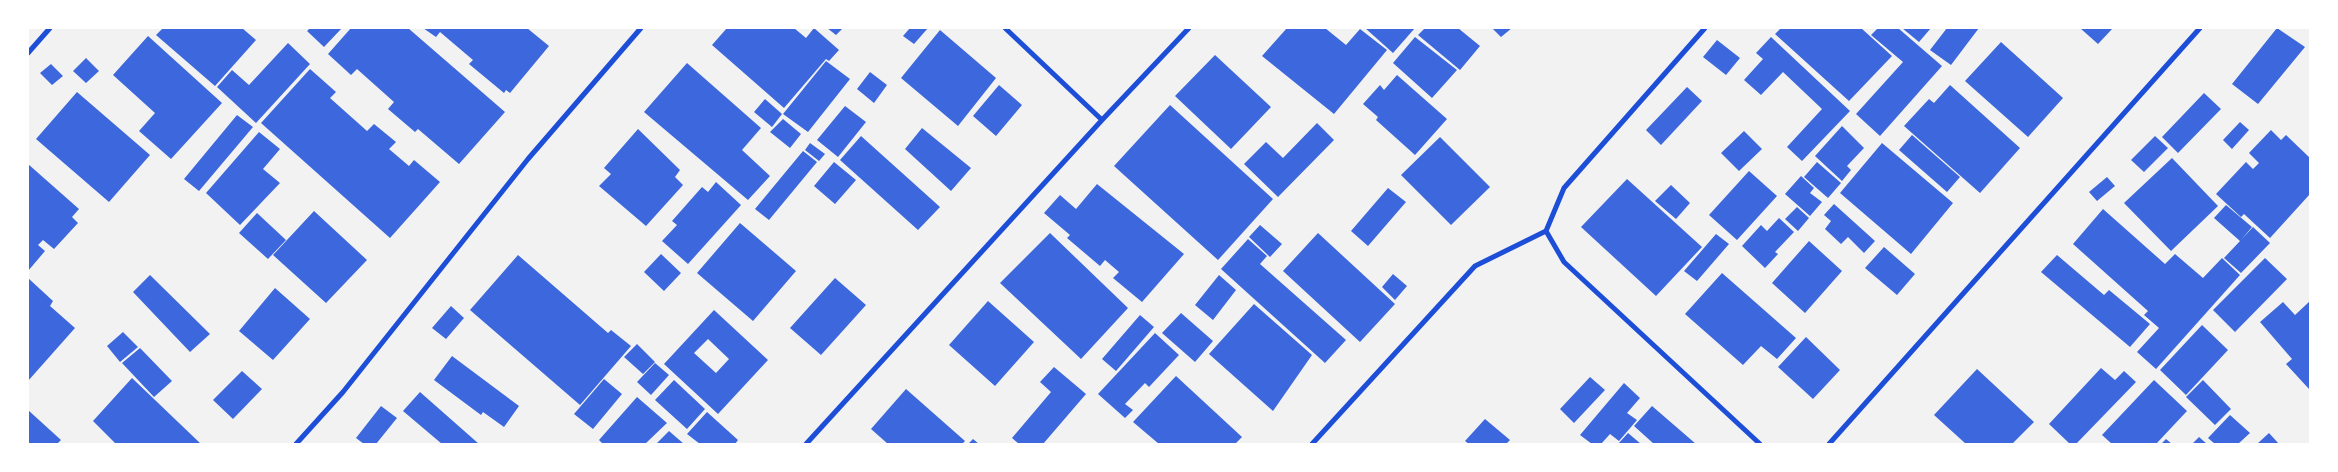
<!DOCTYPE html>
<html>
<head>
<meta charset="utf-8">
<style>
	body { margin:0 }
	#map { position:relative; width:2338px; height:472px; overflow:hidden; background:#f2f2f2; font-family:"Nunito Sans",sans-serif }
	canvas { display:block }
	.frame { position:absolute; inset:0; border:29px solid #fff; pointer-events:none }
</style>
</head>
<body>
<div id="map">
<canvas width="2338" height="472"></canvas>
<div class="frame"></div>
</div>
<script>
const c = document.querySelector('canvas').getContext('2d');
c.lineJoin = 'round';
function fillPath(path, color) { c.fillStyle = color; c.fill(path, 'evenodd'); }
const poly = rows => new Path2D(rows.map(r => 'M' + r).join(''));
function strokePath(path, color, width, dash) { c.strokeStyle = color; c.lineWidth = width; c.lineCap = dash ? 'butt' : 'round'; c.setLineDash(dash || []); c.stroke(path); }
fillPath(poly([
	[163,28,242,28,256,40,215,86,156,35],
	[310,28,342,28,324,47,307,31],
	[351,28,408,28,505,112,459,164,418,129,415,132,388,109,394,102,357,69,351,75,328,54],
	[423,28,527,28,549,46,510,93,506,90,504,93,469,64,473,60,440,32,436,37],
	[727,28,794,28,806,38,814,28,839,50,829,61,826,59,784,108,712,45],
	[827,28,843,28,836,35],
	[910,28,928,28,914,44,903,36],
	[1287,28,1325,28,1346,45,1360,29,1387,50,1334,114,1262,56],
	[1365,28,1415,28,1393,53],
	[1425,28,1458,28,1480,46,1460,70,1418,35],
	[1492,28,1512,28,1501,37],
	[1781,28,1861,28,1892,56,1849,101,1775,34],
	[1878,28,1898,28,1942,66,1880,136,1856,114,1903,62,1871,35],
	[1902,28,1931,28,1919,42],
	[1947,28,1979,28,1951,65,1930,50],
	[2080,28,2113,28,2098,44],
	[2277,28,2305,47,2258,104,2232,84],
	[940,30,996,78,958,126,901,78],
	[148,36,222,103,171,159,139,131,155,113,113,75],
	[1415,37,1457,70,1432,98,1393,63],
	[1771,37,1850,111,1802,161,1787,147,1822,109,1783,72,1761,95,1744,80,1763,59,1756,53],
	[1717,40,1740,58,1726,75,1703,57],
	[2001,42,2063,98,2028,137,1965,81],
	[288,43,310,64,256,123,217,87,232,70,249,85],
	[1215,55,1271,107,1231,149,1175,96],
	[86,58,99,71,86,83,73,71],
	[826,61,850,79,808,132,783,114],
	[687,63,761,128,742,150,770,176,748,200,644,112],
	[51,64,63,76,52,85,40,73],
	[310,69,336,92,330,98,367,131,374,124,396,142,389,149,409,166,414,160,440,182,390,238,261,123],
	[870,72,887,85,874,103,857,89],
	[1397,75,1447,119,1415,155,1376,120,1378,117,1363,104,1380,85,1384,90],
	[999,85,1022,105,996,136,973,116],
	[1950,85,2020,148,1980,193,1904,126,1929,99,1934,103],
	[1687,87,1702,101,1661,145,1646,130],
	[77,92,150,155,109,202,36,139],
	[2204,93,2221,109,2178,153,2162,137],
	[765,99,782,114,772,127,754,112],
	[1170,105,1273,199,1218,260,1114,166],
	[845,106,866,122,838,157,817,140],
	[237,115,253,127,199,191,184,179],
	[783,119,801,134,790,148,770,132],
	[2240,122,2249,130,2232,149,2223,140],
	[1317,123,1334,140,1278,197,1244,164,1266,142,1283,158],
	[1842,126,1864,148,1847,166,1851,170,1842,181,1815,156],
	[922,128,971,168,951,191,905,149],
	[638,129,680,170,675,177,683,185,646,226,599,186,611,174,604,168],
	[2271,130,2281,140,2286,135,2310,158,2310,194,2270,238,2244,214,2241,217,2216,194,2246,162,2253,169,2259,163,2249,153],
	[1744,131,1762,149,1739,171,1721,153],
	[259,132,280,149,263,169,280,183,240,225,206,193],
	[1912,135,1960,177,1947,192,1899,150],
	[861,136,940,207,918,230,840,160],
	[2155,136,2168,148,2144,172,2131,160],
	[1440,137,1490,187,1451,225,1401,175],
	[810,143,825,154,819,161,805,150],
	[1882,143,1953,203,1911,254,1840,193],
	[803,151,817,162,769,220,755,209],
	[2172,158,2218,206,2171,251,2124,203],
	[834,162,856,180,835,204,814,186],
	[1817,162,1841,183,1828,198,1804,177],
	[28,164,79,209,72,217,78,223,54,249,43,240,38,245,45,251,28,271],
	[1749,171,1777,196,1737,240,1709,215],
	[1801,176,1814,188,1810,193,1822,202,1810,216,1785,194],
	[2107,177,2115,186,2097,201,2089,192],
	[1627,179,1702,247,1656,296,1581,227],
	[716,182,741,205,688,264,662,241,677,225,672,221,702,187,708,192],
	[1097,184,1184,254,1142,302,1113,278,1119,272,1105,260,1100,266,1067,238,1070,235,1044,213,1060,195,1076,209],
	[1671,185,1690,203,1676,219,1655,201],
	[1388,188,1406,202,1368,246,1351,231],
	[1834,204,1875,241,1864,253,1848,237,1841,244,1825,229,1831,221,1824,215],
	[2226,205,2252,227,2241,240,2253,227,2270,243,2241,273,2224,258,2240,241,2214,218],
	[1797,207,1809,218,1798,231,1785,219],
	[2103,209,2165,264,2175,254,2203,278,2222,258,2240,275,2156,369,2137,352,2159,328,2144,315,2148,311,2073,244],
	[314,211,367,260,326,303,273,255],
	[257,213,286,240,268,259,239,233],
	[1779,218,1794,232,1775,252,1778,254,1765,268,1742,246,1761,225,1767,231],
	[740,223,796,271,753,321,697,273],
	[1260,225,1282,244,1270,257,1249,237],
	[1050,233,1128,308,1081,359,1000,283],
	[1318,233,1395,304,1360,342,1283,271],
	[1716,234,1729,244,1697,281,1684,271],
	[1248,239,1267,256,1260,264,1346,340,1325,363,1221,269],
	[1809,241,1842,271,1805,313,1772,283],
	[1884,247,1915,274,1897,295,1865,268],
	[661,254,681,273,664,291,644,272],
	[518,255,608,333,611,330,631,346,580,405,470,310],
	[2057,255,2104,295,2109,290,2150,324,2130,347,2041,272],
	[2265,258,2287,279,2235,332,2213,310],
	[1722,273,1796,338,1777,359,1761,346,1743,365,1685,314],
	[1393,274,1407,286,1395,300,1382,287],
	[150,275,210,334,190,352,133,292],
	[1219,275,1236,290,1213,320,1195,305],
	[28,278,53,301,50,306,75,328,28,381],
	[835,278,866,305,821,355,790,328],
	[275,288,310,319,273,360,239,331],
	[988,301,1034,342,995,386,949,345],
	[2310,301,2310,388,2309,389,2286,364,2292,359,2260,322,2283,302,2295,315],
	[1254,304,1312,355,1273,411,1209,354],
	[451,306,464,318,446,339,432,328],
	[714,310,768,360,718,414,664,364],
	[708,339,729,359,716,373,694,353],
	[1181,313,1213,341,1195,362,1162,333],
	[1140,315,1154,327,1116,371,1102,359],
	[2202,325,2228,350,2186,395,2160,370],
	[123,332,138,347,120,362,107,346],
	[1155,333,1179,355,1149,387,1145,383,1125,404,1133,410,1125,418,1098,394],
	[1806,337,1840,370,1813,399,1778,367],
	[637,344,655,362,643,374,624,357],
	[140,348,172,381,154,397,122,363],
	[452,356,519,406,504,427,483,412,481,415,434,380],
	[655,363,669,375,651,395,637,382],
	[1054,367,1086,394,1043,444,1019,444,1012,438,1051,392,1040,382],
	[2101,368,2115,380,2124,371,2136,382,2076,444,2070,444,2049,424],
	[1977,369,2034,422,2012,444,1966,444,1934,415],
	[242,371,262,389,233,419,213,400],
	[1176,376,1242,437,1235,444,1159,444,1133,422],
	[1590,377,1605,390,1574,423,1560,409],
	[132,378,201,444,116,444,93,421],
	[604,379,622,394,593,429,574,414],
	[674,380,705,409,687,429,655,400],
	[2154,380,2187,411,2156,444,2112,444,2102,435],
	[2203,380,2231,409,2215,425,2186,397],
	[1624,383,1640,398,1627,413,1637,420,1619,441,1610,434,1601,444,1592,444,1580,435],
	[906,389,965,441,962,444,888,444,871,429],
	[420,392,479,444,442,444,403,411],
	[637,397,667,423,645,444,603,444,599,440],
	[381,406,397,418,376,444,364,444,356,438],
	[1652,406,1696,444,1654,444,1634,426],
	[28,410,61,440,57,444,28,444],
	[707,412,738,440,735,444,700,444,687,434],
	[2230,415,2250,433,2238,444,2215,444,2208,438],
	[1485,419,1510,440,1506,444,1469,444,1465,441],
	[669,431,684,444,656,444],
	[1628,433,1641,444,1618,444],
	[2269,433,2279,444,2257,444],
	[2199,437,2207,444,2192,444],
	[973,439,979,444,968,444],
	[2166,439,2172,444,2161,444]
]), '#3d67dc');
strokePath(poly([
	[1005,28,1102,120],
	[1705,28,1564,188,1546,231,1564,262,1760,444],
	[28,53,50,28],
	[296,444,343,392,528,159,641,28],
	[806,444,1102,120,1189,28],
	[1312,444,1475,266,1546,231],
	[1829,444,2200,28]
]), '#1d4ed8', 5);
</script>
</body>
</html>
